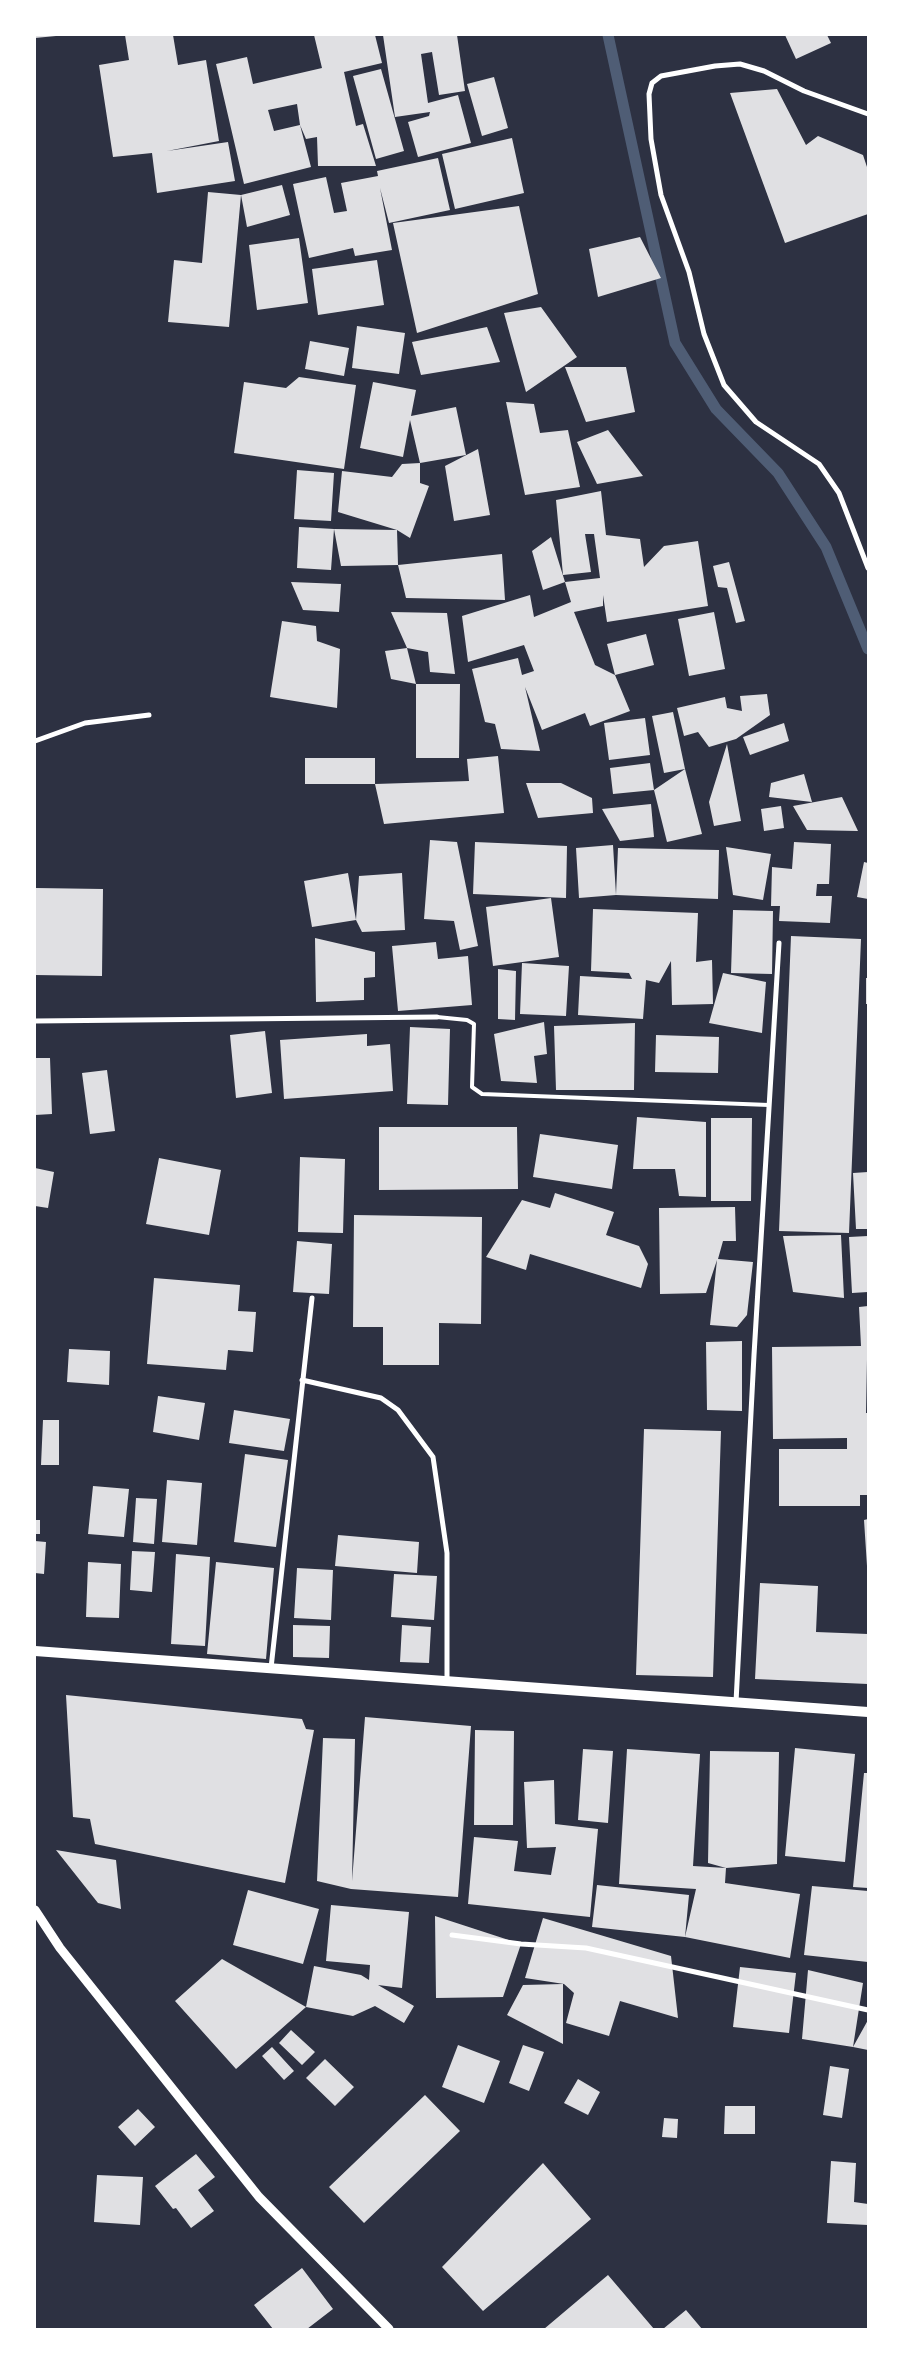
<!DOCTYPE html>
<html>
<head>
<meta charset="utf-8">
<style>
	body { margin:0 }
	#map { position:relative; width:903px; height:2364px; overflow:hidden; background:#2d3142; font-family:Ubuntu,sans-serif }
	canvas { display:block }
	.frame { position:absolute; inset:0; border:36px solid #fff; pointer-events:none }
</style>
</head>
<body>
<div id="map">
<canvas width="903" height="2364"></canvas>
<div class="frame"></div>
</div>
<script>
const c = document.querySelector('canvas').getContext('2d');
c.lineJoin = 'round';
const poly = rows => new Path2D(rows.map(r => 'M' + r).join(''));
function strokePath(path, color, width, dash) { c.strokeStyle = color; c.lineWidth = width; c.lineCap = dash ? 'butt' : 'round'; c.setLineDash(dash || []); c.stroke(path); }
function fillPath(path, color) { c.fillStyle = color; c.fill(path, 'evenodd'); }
strokePath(poly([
	[608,35,675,343,716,409,778,473,826,547,868,649]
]), '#4f5d75', 11);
fillPath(poly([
	[35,35,56,35,56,36,35,38],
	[125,35,173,35,178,65,206,60,219,141,167,151,228,142,235,181,157,193,152,153,113,157,99,65,129,60],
	[314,35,375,35,382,63,344,72,356,126,363,124,376,166,318,166,317,137,306,139,300,125,311,167,244,184,216,64,247,57,253,84,322,68],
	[297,104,300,125,274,131,268,110],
	[383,35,457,35,465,91,439,95,432,52,421,54,428,103,458,95,471,143,418,157,408,122,429,116,430,112,395,117],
	[785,35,827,35,831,43,796,59],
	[381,69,404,151,376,159,353,76],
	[494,77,508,128,482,136,467,84],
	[777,89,806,145,818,136,863,155,868,170,868,214,785,243,730,93],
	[512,138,524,193,455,209,442,154],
	[438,158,450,210,389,223,380,188,392,250,355,256,353,248,309,258,293,184,326,177,334,213,347,211,341,183,378,176,377,171],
	[282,185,290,215,247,227,241,195],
	[208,192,241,195,229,327,168,322,174,260,202,263],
	[519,206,538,294,417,333,393,223],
	[640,237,661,278,598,297,589,249],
	[299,238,308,303,257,310,249,245],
	[377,260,384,305,318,315,312,269],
	[541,307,577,357,526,392,504,313],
	[357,326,405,333,399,374,352,368],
	[487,327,500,362,421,375,412,342],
	[310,341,349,348,344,376,305,369],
	[565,367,626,367,635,412,586,422],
	[299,377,356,385,344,469,234,453,244,382,286,388],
	[373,382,416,390,411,416,456,407,466,455,420,463,410,420,403,457,360,448],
	[506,402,534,404,540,433,568,430,580,487,525,495],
	[608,430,643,476,597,484,577,442],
	[478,449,490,515,454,521,445,466],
	[420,463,420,483,429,486,410,538,397,530,338,512,342,471,392,477,402,464],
	[297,470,334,473,331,521,294,519],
	[601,491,606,535,640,539,644,567,664,546,698,541,708,606,607,622,603,595,603,606,574,612,595,665,615,675,630,711,590,726,585,713,542,730,525,687,540,751,501,749,495,724,485,722,472,669,518,658,522,675,534,671,524,645,468,662,462,616,530,595,534,617,571,602,565,582,600,578,594,534,585,534,591,572,563,575,556,500],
	[299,527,334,529,331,570,297,568],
	[334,529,397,530,398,565,341,566],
	[551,537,565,582,543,590,532,551],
	[502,554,505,600,406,598,398,565],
	[729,562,745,621,736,623,727,588,718,587,713,566],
	[291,582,341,584,339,612,303,610],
	[391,612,447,613,455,674,430,672,428,652,407,648],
	[714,612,725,669,689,676,678,619],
	[282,621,316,626,317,641,340,649,337,708,270,697],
	[646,634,654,665,615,675,607,644],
	[407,648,416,684,391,679,385,651],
	[416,684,460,684,459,758,416,758],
	[767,694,770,715,736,739,709,747,698,732,684,736,677,708,725,697,727,708,742,711,740,696],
	[673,712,685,769,664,773,652,716],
	[645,718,650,755,609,760,604,723],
	[784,723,789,741,750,755,743,737],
	[727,744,741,821,714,826,709,802],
	[498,756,504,813,384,824,375,784,469,781,467,759],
	[305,758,375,758,375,784,305,784],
	[650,763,654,790,613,794,610,768],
	[685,769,702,834,667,842,654,790],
	[804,774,812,802,769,797,771,783],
	[526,783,561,783,592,798,593,813,538,818],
	[842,797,858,831,807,830,793,806],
	[651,804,654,837,620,841,602,809],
	[781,806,784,828,764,831,761,809],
	[430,840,457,842,478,946,460,950,454,921,424,919],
	[475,842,567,846,566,898,473,894],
	[794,842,831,844,829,884,817,884,816,896,832,896,830,923,779,921,780,906,771,906,772,867,792,869],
	[613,845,616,895,579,898,576,848],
	[726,847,771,854,763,900,733,895],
	[618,848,719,850,718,899,616,895],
	[864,862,868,863,868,899,857,897],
	[348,873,356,920,312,927,304,881],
	[402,873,405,930,362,932,356,920,359,876],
	[36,888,103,889,102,976,35,975],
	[551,898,559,957,493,966,486,907],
	[593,909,698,913,696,962,712,960,713,1004,672,1005,671,961,659,983,646,980,643,1019,578,1015,580,976,632,979,629,973,591,971],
	[733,910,773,911,772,974,731,973],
	[791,936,861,939,849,1233,779,1231],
	[315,938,375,952,375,977,364,978,364,1000,316,1002],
	[436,942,438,959,468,956,472,1005,398,1011,392,946],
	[522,963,569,966,566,1016,520,1014],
	[498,969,516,971,515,1020,498,1019],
	[723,973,766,982,762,1033,709,1023],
	[866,978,868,978,868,1004,866,1004],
	[544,1022,547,1054,534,1056,537,1083,501,1081,494,1034],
	[635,1023,634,1090,556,1090,554,1026],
	[410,1027,450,1029,448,1105,407,1104],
	[265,1031,272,1093,236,1098,230,1035],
	[367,1034,367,1046,390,1044,393,1091,284,1099,280,1040],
	[656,1035,719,1037,718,1073,655,1072],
	[35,1058,50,1058,52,1114,35,1115],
	[107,1070,115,1131,90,1134,82,1073],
	[637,1117,706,1122,706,1197,679,1196,675,1169,633,1169],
	[711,1118,752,1118,751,1201,711,1201],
	[379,1127,517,1127,518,1189,379,1190],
	[540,1134,618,1145,612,1189,533,1177],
	[300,1157,345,1159,343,1233,298,1232],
	[159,1158,221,1170,209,1235,146,1224],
	[35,1168,54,1172,48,1208,35,1206],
	[868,1172,868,1229,856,1229,853,1173],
	[555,1193,614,1212,606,1235,639,1246,648,1264,641,1288,530,1254,526,1270,486,1257,522,1200,550,1208],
	[735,1207,736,1241,723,1241,718,1259,753,1262,747,1315,737,1327,710,1325,717,1260,706,1293,660,1294,659,1208],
	[354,1215,482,1217,481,1324,439,1323,439,1365,383,1365,383,1327,353,1327],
	[841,1235,844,1298,793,1292,783,1236],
	[868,1236,868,1292,852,1293,849,1237],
	[297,1241,332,1244,329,1294,293,1292],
	[154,1278,240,1285,238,1311,256,1312,253,1352,228,1350,226,1370,147,1364],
	[868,1306,866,1413,868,1413,868,1495,860,1495,860,1506,779,1506,779,1449,847,1449,847,1438,773,1439,772,1347,861,1346,859,1307],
	[742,1341,742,1411,707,1410,706,1342],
	[69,1349,110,1351,109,1385,67,1382],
	[158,1396,205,1403,199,1440,153,1432],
	[234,1410,290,1419,284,1451,229,1443],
	[43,1420,59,1420,59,1465,41,1465],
	[644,1429,721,1431,713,1677,636,1675],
	[245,1454,288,1460,276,1547,234,1542],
	[167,1480,202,1483,197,1545,162,1542],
	[93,1486,129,1489,124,1537,88,1534],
	[136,1498,157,1499,154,1544,133,1542],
	[868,1519,868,1566,867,1566,864,1520],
	[35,1520,40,1520,40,1534,35,1534],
	[338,1535,419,1542,417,1573,335,1566],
	[35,1541,46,1542,44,1574,35,1573],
	[132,1551,155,1552,152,1592,130,1590],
	[176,1554,210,1557,205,1646,171,1644],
	[88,1562,121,1564,119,1618,86,1617],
	[216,1562,274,1568,266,1659,207,1654],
	[297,1568,333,1570,331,1620,294,1618],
	[394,1574,437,1576,434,1620,391,1617],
	[760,1583,818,1586,816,1632,868,1634,868,1684,755,1679],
	[293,1625,330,1626,329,1658,293,1657],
	[402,1625,431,1627,429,1663,400,1662],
	[66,1695,302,1719,306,1729,314,1730,285,1883,95,1844,90,1819,73,1817],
	[365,1717,471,1726,458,1897,351,1889,317,1881,323,1738,355,1739,352,1881],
	[475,1730,514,1731,513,1825,474,1825],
	[795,1748,855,1754,845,1862,785,1856],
	[583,1749,613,1751,608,1823,578,1820],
	[627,1749,700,1754,693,1866,726,1868,725,1883,800,1894,790,1958,685,1937,696,1889,619,1884],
	[710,1751,779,1752,777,1864,726,1868,708,1863],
	[864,1773,868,1773,868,1888,853,1887],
	[554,1780,555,1824,598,1829,590,1917,468,1904,474,1837,518,1841,514,1871,551,1875,556,1847,527,1848,524,1782],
	[56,1850,116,1860,121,1909,98,1903],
	[597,1885,689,1895,685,1937,592,1927],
	[812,1886,868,1891,868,1962,804,1955],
	[248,1890,319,1909,303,1964,233,1945],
	[331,1905,409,1912,402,1988,378,1985,414,2006,404,2023,375,2006,353,2016,306,2007,314,1966,361,1975,369,1980,370,1965,326,1961],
	[435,1916,521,1944,503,1997,436,1998],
	[543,1918,671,1956,678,2018,620,2001,609,2036,566,2023,574,1993,564,1984,525,1978],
	[222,1959,306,2007,236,2069,175,2001],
	[740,1967,796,1973,789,2033,733,2027],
	[808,1970,863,1983,853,2047,802,2039],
	[563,1984,563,2044,507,2015,523,1985],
	[868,2020,868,2050,853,2047],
	[291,2030,315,2052,302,2065,279,2043],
	[458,2045,500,2061,484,2103,442,2087],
	[523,2045,544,2052,529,2091,509,2083],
	[272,2047,294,2071,284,2080,262,2056],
	[325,2059,354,2087,335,2106,306,2078],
	[830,2066,849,2069,842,2118,823,2115],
	[578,2079,600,2092,588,2115,564,2103],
	[425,2095,460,2131,364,2223,329,2187],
	[725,2106,755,2106,755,2134,724,2134],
	[138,2109,155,2127,135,2146,118,2127],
	[664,2118,678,2119,677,2138,662,2137],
	[196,2154,215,2177,198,2190,214,2211,191,2228,176,2208,173,2209,155,2186],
	[831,2161,856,2163,854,2202,868,2204,868,2225,827,2223],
	[543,2163,591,2219,483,2311,442,2267],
	[97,2175,143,2177,140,2225,94,2222],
	[302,2268,333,2309,307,2329,273,2329,254,2305],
	[608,2275,654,2329,544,2329],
	[686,2310,702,2329,663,2329]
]), '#e0e0e3');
strokePath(poly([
	[437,1017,467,1020,474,1024,472,1087,482,1094,769,1105]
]), '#fff', 4);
strokePath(poly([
	[868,114,804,91,764,71,740,64,715,66,661,76,652,83,649,94,651,139,661,195,689,272,704,334,724,385,756,422,819,464,839,493,868,568],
	[35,741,85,723,149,715],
	[35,1021,437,1017],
	[302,1380,381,1398,398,1410,433,1457,447,1553,447,1681],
	[271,1668,312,1298],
	[736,1702,754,1355,779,943],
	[452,1935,521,1944,586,1948,868,2010]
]), '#fff', 5);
strokePath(poly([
	[35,1910,60,1948,259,2197,389,2329]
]), '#fff', 9);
strokePath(poly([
	[35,1651,868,1712]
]), '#fff', 10);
</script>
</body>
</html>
